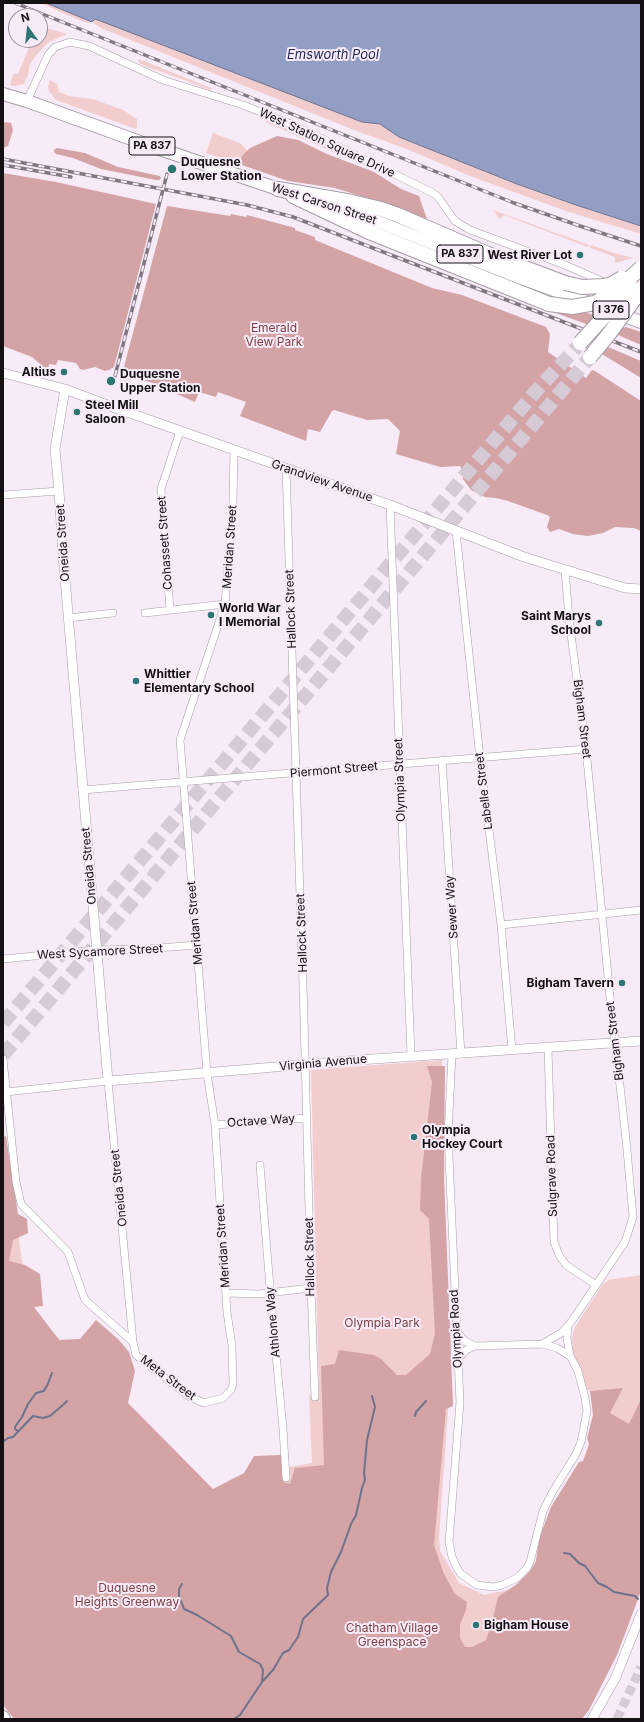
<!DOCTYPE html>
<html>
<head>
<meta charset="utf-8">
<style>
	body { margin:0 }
	#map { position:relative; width:644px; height:1722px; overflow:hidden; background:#f7ebf8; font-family:Inter,sans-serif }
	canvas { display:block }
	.frame { position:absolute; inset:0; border:4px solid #141014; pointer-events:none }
	.north { position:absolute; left:8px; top:8px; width:40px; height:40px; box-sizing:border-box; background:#f7ebf8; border:1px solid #9c939d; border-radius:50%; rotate:345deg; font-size:11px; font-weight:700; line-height:16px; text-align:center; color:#141014 }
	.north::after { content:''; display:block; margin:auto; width:14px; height:18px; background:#2d7673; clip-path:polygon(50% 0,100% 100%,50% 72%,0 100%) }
</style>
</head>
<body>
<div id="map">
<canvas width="644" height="1722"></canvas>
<div class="frame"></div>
<div class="north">N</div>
</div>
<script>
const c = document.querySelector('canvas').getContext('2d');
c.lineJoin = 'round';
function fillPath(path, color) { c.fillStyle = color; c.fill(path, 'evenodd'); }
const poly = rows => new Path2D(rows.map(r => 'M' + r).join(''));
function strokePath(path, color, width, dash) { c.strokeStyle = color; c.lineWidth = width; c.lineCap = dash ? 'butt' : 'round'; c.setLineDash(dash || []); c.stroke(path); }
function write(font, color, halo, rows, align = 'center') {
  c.font = font + ' Inter,sans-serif'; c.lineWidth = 4; c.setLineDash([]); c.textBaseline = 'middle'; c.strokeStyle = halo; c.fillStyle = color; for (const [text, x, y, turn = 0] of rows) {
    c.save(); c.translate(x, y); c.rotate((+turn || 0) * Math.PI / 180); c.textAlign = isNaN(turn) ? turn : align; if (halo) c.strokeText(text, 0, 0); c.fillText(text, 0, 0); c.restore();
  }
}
fillPath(poly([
	[40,3,46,3,92,22,95,19,362,122,380,124,399,137,517,184,576,205,641,226,641,234,566,211,470,176,404,148,354,130,101,28,92,22,87,23,79,20],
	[40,26,67,34,49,42,36,55,29,66,29,72,24,84,15,86,10,85,13,74,18,74,32,40,40,40],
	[139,59,211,88,212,89,210,90,191,83,190,82,148,67,139,63,138,60],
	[50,80,57,84,59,92,69,96,93,99,123,110,137,119,137,127,136,129,56,100,49,91,48,87],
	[267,120,301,134,336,151,335,153,270,124,266,122],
	[213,133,240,143,248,151,240,158,239,164,206,153],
	[493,210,589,245,588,247,504,215,500,219],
	[591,245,614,253,633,258,615,263,615,257,590,248],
	[442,1060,440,1210,450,1383,439,1537,440,1551,459,1583,484,1595,512,1589,529,1581,592,1445,598,1404,594,1390,588,1391,573,1353,572,1337,575,1327,604,1282,606,1283,608,1280,641,1275,641,1576,613,1649,3,1687,3,1138,5,1138,28,1305,211,1504,250,1474,312,1463,309,1395,319,1394,311,1070]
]), '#f2cdce');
fillPath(poly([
	[6,122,11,123,13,130,8,146,3,148,3,123],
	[277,136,298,140,327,154,374,172,401,189,419,196,427,219,387,204,335,188,288,181,239,164,242,156,250,148],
	[57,148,85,153,118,167,160,176,161,178,159,180,156,180,101,169,73,158,56,154,54,152,54,150],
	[3,173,56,182,156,204,114,367,109,370,105,371,95,367,83,370,80,369,76,363,58,360,56,365,49,364,48,371,32,357,3,346],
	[167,206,230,216,231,214,246,217,247,215,295,228,295,230,315,237,315,240,432,288,462,295,546,327,550,334,548,352,586,378,592,370,595,371,641,401,641,531,634,528,615,527,603,533,588,536,573,534,559,529,550,532,547,527,550,517,547,515,508,501,496,498,485,497,471,490,463,479,463,471,460,466,440,467,396,454,400,431,388,419,367,420,334,410,332,411,320,432,308,429,306,441,240,416,246,402,218,392,216,397,199,392,195,402,172,392,174,388,168,386,166,390,153,383,122,374],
	[554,311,581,311,597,316,589,325,556,313],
	[626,327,641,332,641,345,618,335,620,329],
	[608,347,641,361,641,378,602,354],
	[427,1066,445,1066,444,1177,453,1406,446,1409,434,1545,444,1574,455,1594,467,1602,466,1610,460,1624,460,1638,465,1647,472,1647,486,1640,492,1622,498,1597,517,1584,530,1571,536,1561,539,1539,551,1507,574,1470,579,1462,583,1461,589,1444,587,1438,593,1415,590,1391,623,1388,610,1413,629,1424,641,1399,641,1591,617,1655,589,1710,582,1719,14,1719,3,1705,3,1137,6,1136,18,1214,27,1219,28,1233,13,1240,9,1261,25,1265,40,1274,43,1306,34,1307,59,1340,80,1339,96,1320,118,1339,129,1352,135,1371,128,1403,213,1489,244,1473,254,1456,281,1455,283,1482,290,1484,295,1468,324,1465,321,1366,335,1364,339,1350,374,1355,381,1359,397,1375,406,1375,430,1354,435,1334,429,1219,420,1210,421,1179,432,1082]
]), '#d3a3a5');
const water = poly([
	[46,3,641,3,641,226,576,205,517,184,399,137,380,124,362,122,116,27,95,19,92,22,46,3]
]);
fillPath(water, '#929ec3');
strokePath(water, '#6c738e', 1);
strokePath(poly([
	[47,1386,52,1373],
	[64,1404,67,1401],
	[415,1416,416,1412,426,1401],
	[18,1431,15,1429,15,1427,22,1417,28,1404,36,1393,44,1391,46,1387],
	[3,1442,8,1438,13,1437,33,1416,43,1418,50,1416,63,1405],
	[564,1553,570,1554,579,1563,585,1566,598,1583,607,1587,614,1592,635,1596,638,1599],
	[182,1584,179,1589,179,1596,184,1609,197,1615,231,1636,239,1652,260,1664,263,1670,262,1682,240,1715,234,1719],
	[262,1682,273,1670,283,1653,289,1650,298,1637,303,1619,328,1595,327,1588,331,1572,341,1552,351,1524,356,1515,362,1488,365,1480,364,1473,367,1440,375,1407,372,1396]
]), '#6c738e', 2);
strokePath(poly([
	[617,1719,641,1667]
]), '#d5cad6', 9, [9, 4.5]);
strokePath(poly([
	[3,1023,536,391,577,347],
	[3,1055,590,357]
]), '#d5cad6', 14, [14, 7]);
const minor = poly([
	[27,101,48,55,55,47,70,42,89,46,163,80,243,105,296,126,433,193,438,197,455,221,470,230,565,265,604,282],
	[286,468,304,1017,311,1288,315,1397],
	[3,495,59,491],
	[390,505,411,1056],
	[456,531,480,758,501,925,512,1050],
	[170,610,161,489,180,431],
	[145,613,225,604],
	[68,618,113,613],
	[442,760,461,1054],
	[82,790,586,749],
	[501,925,641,910],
	[3,959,96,950,146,949,197,945],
	[548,1049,554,1242,559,1255,566,1265,596,1285],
	[452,1055,448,1134,460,1402,449,1542,452,1557,457,1568,461,1574,477,1585,494,1587,502,1585,517,1578,527,1568,530,1562,543,1511,553,1491,576,1454,581,1442,587,1411,585,1398,578,1371,570,1356,567,1338,568,1326],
	[3,1059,16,1182,21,1204,68,1252,85,1300,133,1342,136,1355,190,1397,204,1403,223,1398,231,1390,233,1384,232,1346,227,1312,215,1125,207,1073,180,740,225,604,233,502,234,451],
	[6,1092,108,1081,133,1342],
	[215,1125,307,1118],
	[260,1165,272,1312,283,1429,286,1478],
	[226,1293,259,1294,311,1288],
	[457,1332,465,1341,475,1346],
	[542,1344,557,1348,570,1356],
	[458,1359,466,1350,475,1346,542,1344,561,1333,568,1326,578,1312,625,1242,633,1217,626,1139,610,997,586,749,569,619,565,569]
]);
const tertiary = poly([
	[3,373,65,389,110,406,390,505,524,557,625,588,641,589],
	[65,389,55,449,59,491,63,555,108,1081,358,1060,641,1041],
	[592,1719,615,1679,641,1614]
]);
const primary = poly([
	[3,94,27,101,148,145,287,192],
	[316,201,376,221,508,273,641,322]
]);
const trunk = poly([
	[3,1717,4,1719]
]);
const motorway = poly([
	[278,189,352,202,381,209,398,215,488,254,565,283],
	[293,196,369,232,549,304]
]);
strokePath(minor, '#a69ca7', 8);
strokePath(tertiary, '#a69ca7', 10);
strokePath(primary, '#a69ca7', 14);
strokePath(trunk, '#a69ca7', 14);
strokePath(motorway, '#a69ca7', 16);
strokePath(minor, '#fff', 7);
strokePath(tertiary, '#fff', 9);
strokePath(primary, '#fff', 12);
strokePath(trunk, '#fff', 12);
strokePath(motorway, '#fff', 14);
const rail = poly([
	[15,3,514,203,580,226,641,246],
	[3,159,247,205,293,217,641,352],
	[3,165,71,177],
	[115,376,167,174]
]);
strokePath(rail, '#807881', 3.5);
strokePath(rail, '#f7ebf8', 2, [6]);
const motorwayBridge = poly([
	[565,283,582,287,603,286,610,285,622,278],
	[549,304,572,307,595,303,614,292,641,268],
	[580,343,631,287],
	[590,357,609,334,641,290]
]);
strokePath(motorwayBridge, '#a69ca7', 16, []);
strokePath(motorwayBridge, '#fff', 14);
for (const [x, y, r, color] of [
	[172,169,5,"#2d7673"],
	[580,255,4,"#2d7673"],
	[64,372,4,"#2d7673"],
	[111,381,5,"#2d7673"],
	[77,412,4,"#2d7673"],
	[211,615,4,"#2d7673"],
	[599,623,4,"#2d7673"],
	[136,681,4,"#2d7673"],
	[622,983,4,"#2d7673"],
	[414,1137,4,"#2d7673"],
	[476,1625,4,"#2d7673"]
]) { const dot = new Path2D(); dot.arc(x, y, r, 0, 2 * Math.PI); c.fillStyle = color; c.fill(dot); strokePath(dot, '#f7ebf8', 1.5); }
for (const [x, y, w] of [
	[152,146,46],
	[460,254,46],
	[611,310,36]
]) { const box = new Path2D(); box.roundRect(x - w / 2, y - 9, w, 18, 3); c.fillStyle = '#f7ebf8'; c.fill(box); strokePath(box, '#141014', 1); }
write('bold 11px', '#141014', null, [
	["PA 837",152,146],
	["PA 837",460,254],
	["I 376",611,310]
]);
write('12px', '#141014', '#f7ebf8', [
	["West Station Square Drive",327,143,25],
	["West Carson Street",324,204,18],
	["Grandview Avenue",322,481,19],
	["Oneida Street",63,543,-94],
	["Cohassett Street",165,543,-94],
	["Meridan Street",230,547,-86],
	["Hallock Street",291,609,-92],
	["Bigham Street",582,719,83],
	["Piermont Street",334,770,-5],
	["Olympia Street",400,780,-92],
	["Labelle Street",484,791,-97],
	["Oneida Street",89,866,-95],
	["Sewer Way",452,907,-94],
	["Meridan Street",195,923,-95],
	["Hallock Street",302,933,-92],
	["West Sycamore Street",100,952,-3],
	["Bigham Street",615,1041,-97],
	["Virginia Avenue",323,1063,-5],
	["Octave Way",261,1121,-4],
	["Sulgrave Road",552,1176,-92],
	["Oneida Street",119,1188,-96],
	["Meridan Street",223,1246,-94],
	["Hallock Street",310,1257,-91],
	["Athlone Way",273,1322,-95],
	["Olympia Road",456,1329,-93],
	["Meta Street",168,1378,37]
]);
write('bold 12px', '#141014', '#f7ebf8', [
	["Duquesne",181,162],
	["Lower Station",181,176],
	["West River Lot",572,255,"right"],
	["Altius",56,372,"right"],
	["Duquesne",120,374],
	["Upper Station",120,388],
	["Steel Mill",85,405],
	["Saloon",85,419],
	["World War",219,608],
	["I Memorial",219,622],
	["Saint Marys",591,616,"right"],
	["School",591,630,"right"],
	["Whittier",144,674],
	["Elementary School",144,688],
	["Bigham Tavern",614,983,"right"],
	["Olympia",422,1130],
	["Hockey Court",422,1144],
	["Bigham House",484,1625]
], 'left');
write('12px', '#7d3f43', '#f7ebf8', [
	["Emerald",274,328],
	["View Park",274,342],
	["Olympia Park",382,1323],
	["Duquesne",127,1588],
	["Heights Greenway",127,1602],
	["Chatham Village",392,1628],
	["Greenspace",392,1642]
]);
write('italic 13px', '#1b2555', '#f7ebf8', [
	["Emsworth Pool",333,55]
]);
</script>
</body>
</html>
